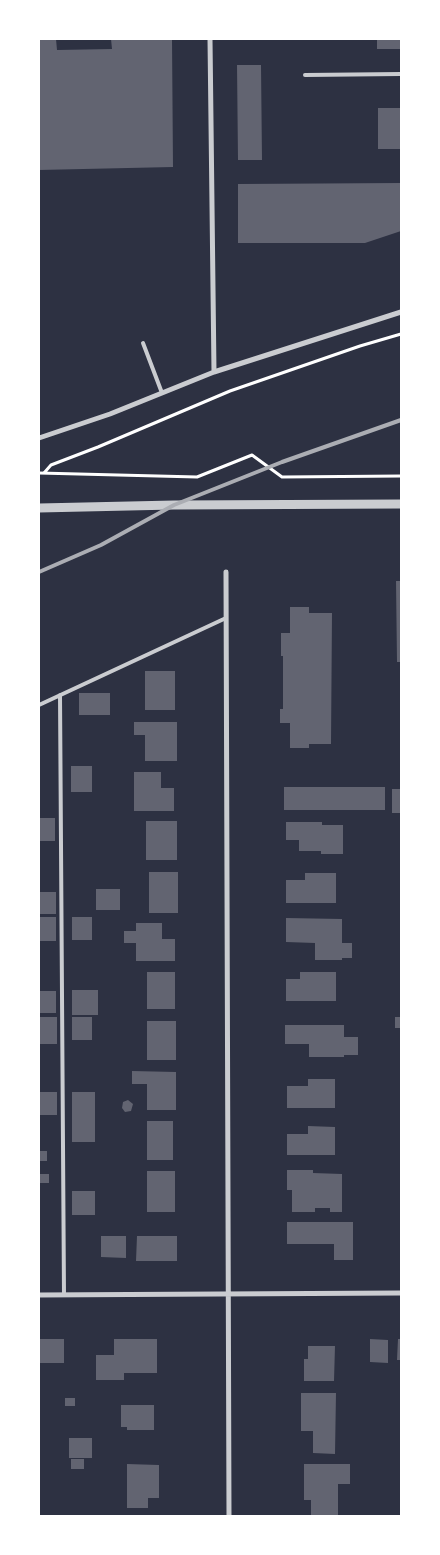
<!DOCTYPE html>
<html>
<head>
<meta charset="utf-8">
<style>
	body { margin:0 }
	#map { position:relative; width:440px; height:1555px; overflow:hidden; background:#2d3142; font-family:"Noto Sans",sans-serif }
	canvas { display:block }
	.frame { position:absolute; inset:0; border:40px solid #fff; pointer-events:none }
</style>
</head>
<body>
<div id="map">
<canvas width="440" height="1555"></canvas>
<div class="frame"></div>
</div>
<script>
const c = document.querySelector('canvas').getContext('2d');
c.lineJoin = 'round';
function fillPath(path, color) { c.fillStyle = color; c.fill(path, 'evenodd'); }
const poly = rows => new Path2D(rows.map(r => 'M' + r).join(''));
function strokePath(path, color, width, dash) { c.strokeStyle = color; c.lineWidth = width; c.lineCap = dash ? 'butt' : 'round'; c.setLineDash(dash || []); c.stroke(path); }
fillPath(poly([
	[39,39,56,39,57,50,112,49,111,39,172,39,173,167,39,170],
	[377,39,401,39,401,49,377,49],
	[237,65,261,65,262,160,238,160],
	[378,108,401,108,401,149,378,149],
	[401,183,401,231,365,243,238,243,238,184],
	[396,581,401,581,401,662,397,662],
	[290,607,309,607,309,613,332,613,331,744,309,744,309,748,290,748,290,723,280,723,280,709,283,709,283,656,281,656,281,633,290,633],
	[145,671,175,671,175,710,145,710],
	[79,693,110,693,110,715,79,715],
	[134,722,177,722,177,761,145,761,145,735,134,735],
	[71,766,92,766,92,792,71,792],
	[134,772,161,772,161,788,174,788,174,811,134,811],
	[284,787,385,787,385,810,284,810],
	[392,789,401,789,401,813,392,813],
	[39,818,55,818,55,841,39,841],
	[146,821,177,821,177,860,146,860],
	[286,822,322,822,322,825,343,825,343,854,321,854,321,851,299,851,299,840,286,840],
	[149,872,178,872,178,913,149,913],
	[305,873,336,873,336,903,286,903,286,880,305,880],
	[96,889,120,889,120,910,96,910],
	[39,892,56,892,56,914,39,914],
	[39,917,56,917,56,941,39,941],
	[72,917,92,917,92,940,72,940],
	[286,918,342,919,342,943,352,943,352,958,342,958,342,960,315,960,315,943,286,942],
	[136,923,162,923,162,939,175,939,175,961,136,961,136,943,124,943,124,931,136,931],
	[147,972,175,972,175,1009,147,1009],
	[300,972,336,972,336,1001,286,1001,286,979,300,979],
	[72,990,98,990,98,1015,72,1015],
	[39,991,56,991,56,1013,39,1013],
	[39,1017,57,1017,57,1044,39,1044],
	[72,1017,92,1017,92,1040,72,1040],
	[395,1017,401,1017,401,1028,395,1028],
	[147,1021,176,1021,176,1060,147,1060],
	[285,1025,344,1025,344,1037,358,1037,358,1055,344,1055,344,1057,309,1057,309,1044,285,1044],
	[132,1071,176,1072,176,1110,147,1110,147,1084,132,1084],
	[308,1079,335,1079,335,1108,287,1108,287,1086,308,1086],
	[39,1092,57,1092,57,1115,39,1115],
	[72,1092,95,1092,95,1142,72,1142],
	[128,1100,133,1104,131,1111,125,1112,122,1108,123,1102],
	[147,1121,173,1121,173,1160,147,1160],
	[308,1126,335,1127,335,1155,287,1155,287,1134,308,1134],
	[39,1151,47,1151,47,1161,39,1161],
	[287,1170,313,1170,313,1173,342,1174,342,1212,330,1212,330,1208,315,1208,315,1212,292,1212,292,1190,287,1190],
	[147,1171,175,1171,175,1212,147,1212],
	[39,1174,49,1174,49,1183,39,1183],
	[72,1191,95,1191,95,1215,72,1215],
	[287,1222,353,1222,353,1260,334,1260,334,1244,287,1244],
	[101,1236,126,1236,126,1258,101,1257],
	[137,1236,177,1236,177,1261,136,1261],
	[40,1339,64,1339,64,1363,40,1363],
	[114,1339,157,1339,157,1373,124,1373,124,1380,96,1380,96,1355,114,1355],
	[370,1339,388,1340,388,1363,370,1362],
	[398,1339,401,1339,401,1360,397,1360],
	[308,1346,335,1346,334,1381,304,1381,304,1359,308,1359],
	[301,1393,336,1393,335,1454,313,1453,313,1431,301,1431],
	[65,1398,75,1398,75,1406,65,1406],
	[121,1405,154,1405,154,1430,127,1430,127,1427,121,1427],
	[69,1438,92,1438,92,1458,69,1458],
	[71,1459,84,1459,84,1469,71,1469],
	[127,1464,159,1465,159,1498,148,1498,148,1508,127,1508],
	[304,1464,350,1464,350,1484,338,1484,338,1516,311,1516,311,1500,304,1500]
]), '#626471');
strokePath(poly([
	[39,473,197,477,252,455,282,477,401,476],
	[44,473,51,465,98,447,230,391,360,346,401,334]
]), '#fff', 3);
strokePath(poly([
	[305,75,401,74],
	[143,343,162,393],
	[60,695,64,1295],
	[39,705,226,618]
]), '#caccd0', 4);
strokePath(poly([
	[210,39,214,372],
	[39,438,110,414,214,372,401,312],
	[226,572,229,1516],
	[39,1295,401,1293]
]), '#caccd0', 5);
strokePath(poly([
	[39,508,174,505,401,504]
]), '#caccd0', 9);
strokePath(poly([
	[39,572,101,545,174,505,282,462,401,420]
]), '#abadb3', 4);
</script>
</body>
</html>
